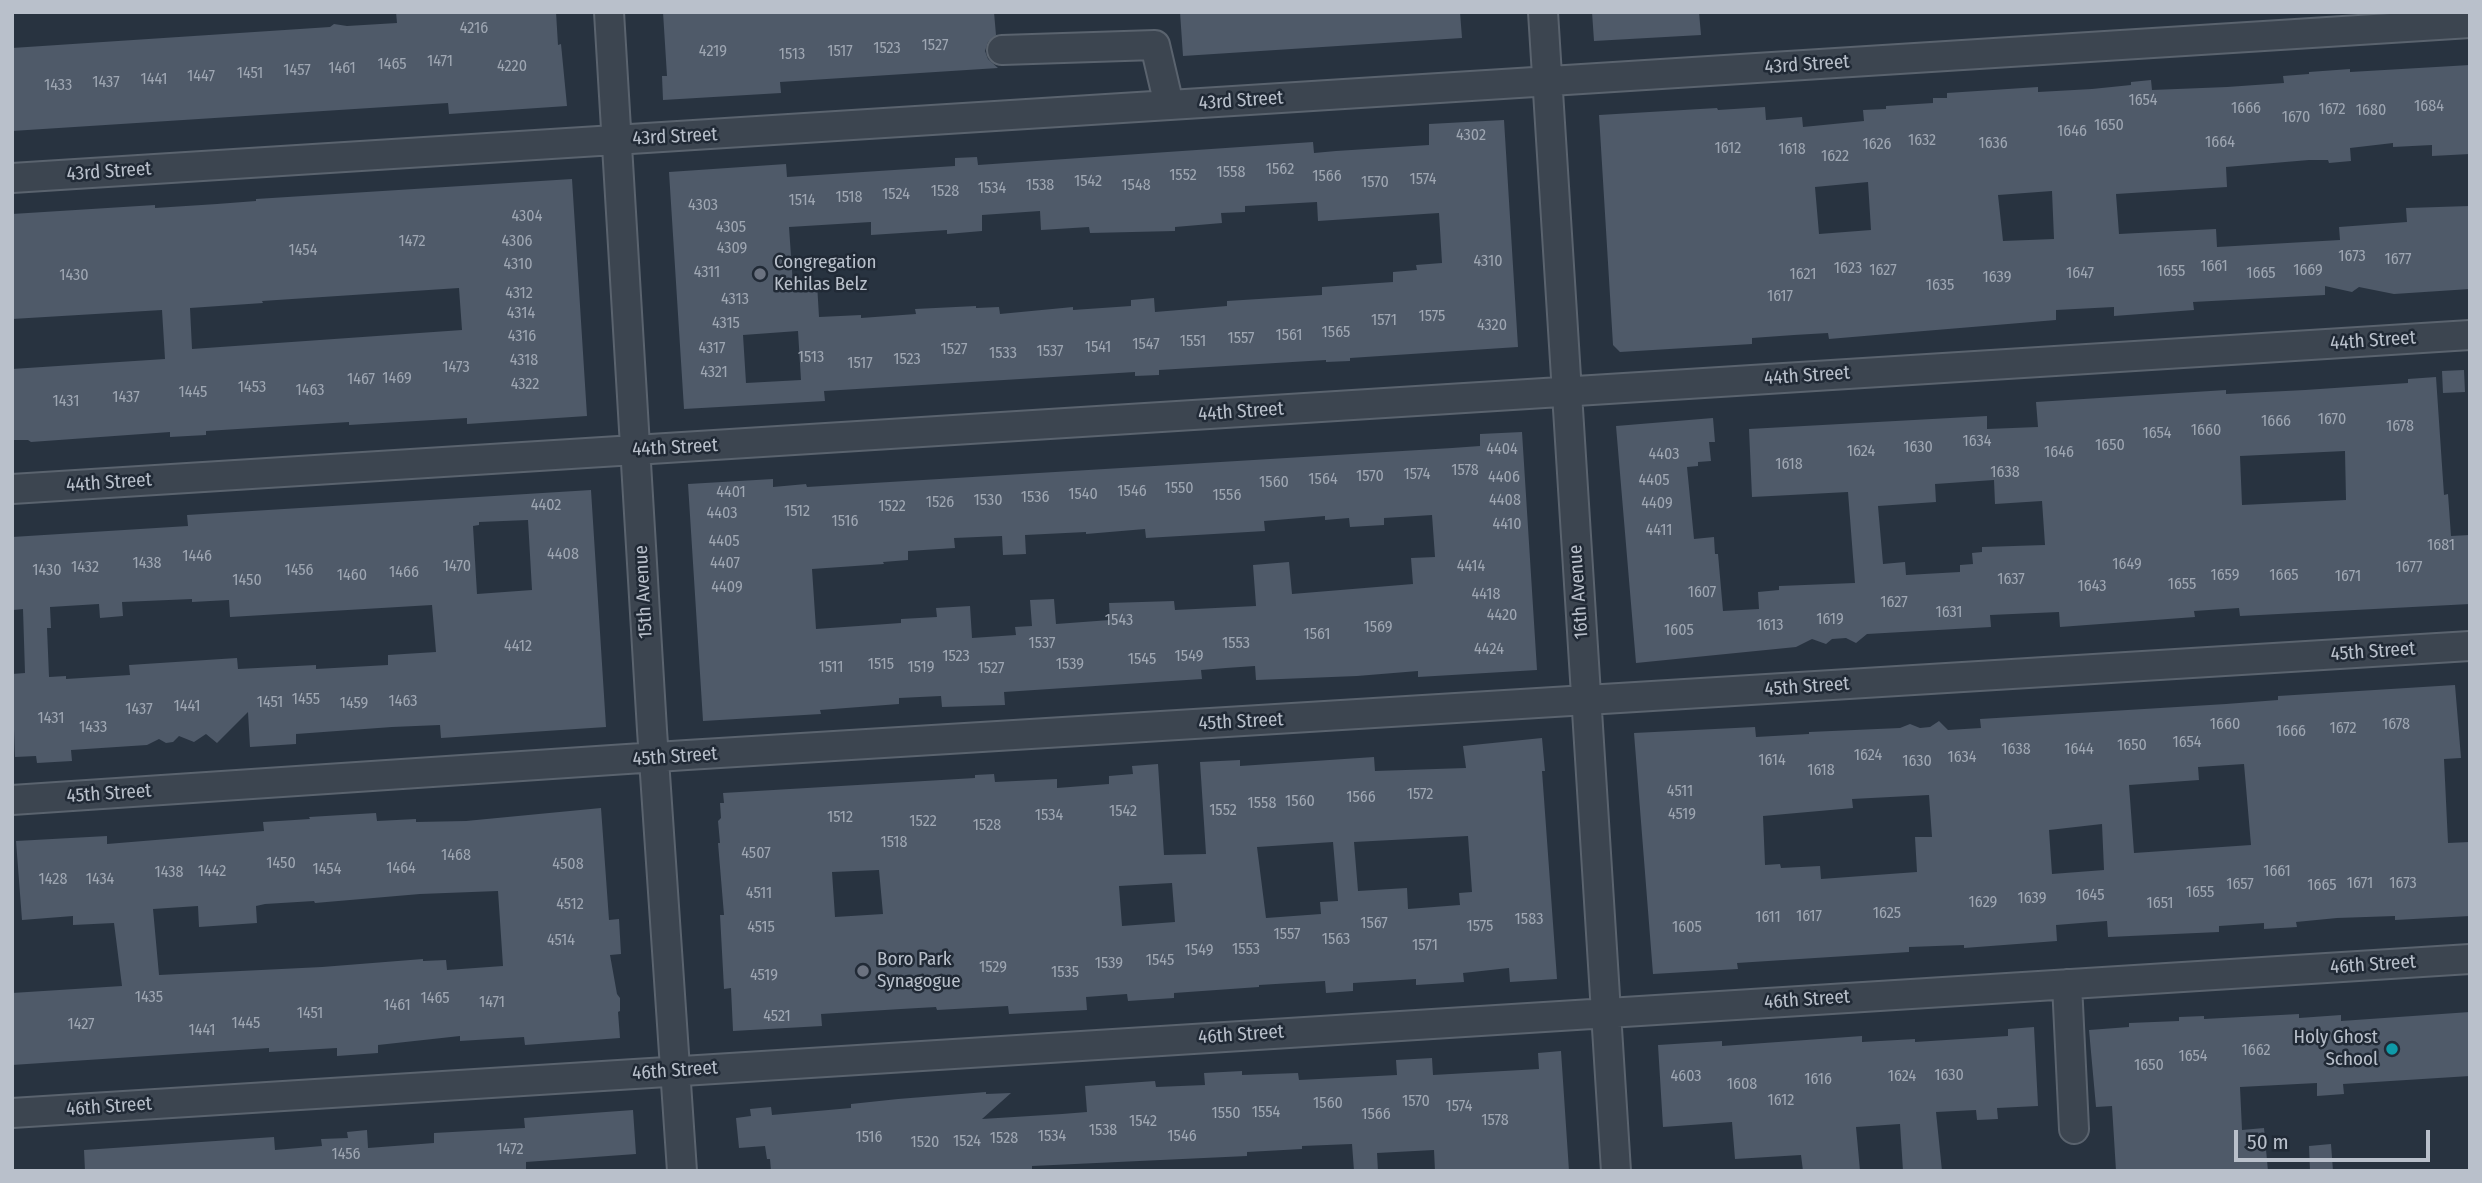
<!DOCTYPE html>
<html>
<head>
<meta charset="utf-8">
<style>
	body { margin:0 }
	#map { position:relative; width:2482px; height:1183px; overflow:hidden; background:#283340; font-family:"Fira Sans Condensed",sans-serif }
	canvas { display:block }
	.frame { position:absolute; inset:0; border:14px solid #b9c0cb; pointer-events:none }
	.scale { position:absolute; left:2234px; top:1130px; width:196px; height:32px; box-sizing:border-box; border:4px solid #b9c0cb; border-top:0; padding-left:9px; font-size:21px; line-height:24px; white-space:nowrap; color:#b9c0cb; -webkit-text-stroke:5px #212a36; paint-order:stroke }
</style>
</head>
<body>
<div id="map">
<canvas width="2482" height="1183"></canvas>
<div class="frame"></div>
<div class="scale">50 m</div>
</div>
<script>
const c = document.querySelector('canvas').getContext('2d');
c.lineJoin = 'round';
function fillPath(path, color) { c.fillStyle = color; c.fill(path, 'evenodd'); }
const poly = rows => new Path2D(rows.map(r => 'M' + r).join(''));
function strokePath(path, color, width, dash) { c.strokeStyle = color; c.lineWidth = width; c.lineCap = dash ? 'butt' : 'round'; c.setLineDash(dash || []); c.stroke(path); }
function write(font, color, halo, rows, align = 'center') {
  c.font = font + ' "Fira Sans Condensed",sans-serif'; c.lineWidth = 5; c.setLineDash([]); c.textBaseline = 'middle'; c.strokeStyle = halo; c.fillStyle = color; for (const [text, x, y, turn = 0] of rows) {
    c.save(); c.translate(x, y); c.rotate((+turn || 0) * Math.PI / 180); c.textAlign = isNaN(turn) ? turn : align; if (halo) c.strokeText(text, 0, 0); c.fillText(text, 0, 0); c.restore();
  }
}
fillPath(poly([
	[396,12,556,12,558,45,561,44,567,106,449,114,448,103,12,131,12,48,330,27,334,24,347,26,397,23],
	[663,12,994,12,996,35,988,42,985,51,988,59,998,68,780,82,781,93,663,100,662,76,667,76],
	[1180,12,1460,12,1462,38,1183,56],
	[1592,12,1699,12,1701,35,1594,41],
	[2470,65,2470,154,2432,156,2432,145,2393,147,2393,143,2350,148,2351,161,2329,163,2328,160,2309,160,2226,167,2227,187,2116,194,2119,234,2216,229,2217,247,2340,240,2339,227,2407,222,2406,208,2470,206,2470,289,2394,294,2359,287,2352,292,2325,286,2325,295,2193,302,2194,310,2114,316,2114,307,2056,310,2056,320,1876,335,1829,339,1828,333,1794,335,1752,338,1752,344,1620,352,1613,345,1599,115,1717,108,1718,110,1765,107,1766,120,1802,117,1803,127,1864,121,1863,110,1886,109,1886,106,1933,103,1933,98,1947,98,1947,93,2038,87,2038,92,2092,89,2131,85,2131,82,2151,80,2152,90,2227,87,2284,83,2283,76,2309,74,2309,72,2350,69,2350,72],
	[1868,182,1871,230,1819,234,1815,187],
	[2052,191,2054,239,2003,241,1998,195],
	[1504,120,1518,347,1350,358,1350,361,1326,362,1326,360,1159,370,1159,375,1135,376,1135,372,824,391,825,401,684,409,669,172,786,164,787,177,955,166,955,158,977,157,978,165,1313,142,1314,153,1336,151,1429,145,1429,124],
	[1317,202,1318,221,1439,213,1442,263,1416,265,1417,270,1393,272,1393,282,1322,287,1322,295,1227,301,1227,306,1155,312,1154,298,1131,300,1131,306,1073,310,1073,307,1000,314,999,307,976,308,976,306,915,309,916,314,861,318,861,315,819,317,817,283,793,285,789,227,871,222,871,235,947,230,947,234,982,231,982,215,1040,211,1041,230,1089,227,1090,233,1175,231,1175,227,1222,223,1221,213,1245,212,1245,206],
	[798,331,801,380,746,383,743,335],
	[572,179,587,416,467,424,467,418,349,425,349,422,206,431,206,435,170,437,170,432,31,442,28,440,12,440,12,369,165,359,162,310,12,319,12,214,155,205,155,208,217,204,256,201,256,199],
	[459,288,462,330,192,349,190,308,263,303,262,301],
	[2464,370,2465,392,2443,393,2442,371],
	[2436,377,2444,495,2448,494,2451,536,2470,535,2470,604,2240,616,2239,608,2194,611,2195,617,2060,627,2059,612,1990,615,1991,627,1867,634,1856,643,1846,638,1832,639,1826,644,1812,639,1796,647,1636,663,1616,426,1713,418,1715,442,1709,442,1711,461,1698,462,1698,466,1687,467,1694,539,1714,537,1715,554,1718,554,1723,611,1759,609,1758,592,1779,590,1779,586,1855,583,1848,492,1752,497,1749,429,1987,416,1987,429,2038,427,2036,402,2226,390,2226,394,2305,390,2408,383,2408,379],
	[2345,451,2346,500,2242,505,2240,456],
	[1994,480,1995,504,2042,501,2045,545,1982,547,1982,552,1972,553,1973,564,1960,565,1960,572,1906,575,1905,562,1883,564,1878,506,1936,502,1935,484],
	[1522,432,1537,670,1418,677,1418,671,1357,676,1256,680,1255,666,1226,668,1201,670,1202,679,1004,692,1005,705,942,707,941,696,899,698,899,704,820,710,821,714,703,721,688,484,773,479,773,487,806,484,807,487,1452,448,1480,446,1480,434],
	[1432,515,1435,557,1411,558,1413,584,1292,594,1289,562,1253,565,1256,606,1175,610,1174,601,1109,603,1110,620,1056,624,1054,599,1030,600,1032,626,1015,627,1016,635,972,638,970,606,936,608,937,617,901,619,901,623,816,629,812,569,884,564,883,562,908,560,908,551,955,548,954,538,1002,536,1003,555,1026,554,1025,535,1086,532,1086,534,1145,529,1146,538,1265,531,1264,521,1325,516,1325,520,1349,518,1350,527,1384,525,1384,518],
	[591,490,606,727,441,738,440,725,392,727,296,734,296,744,250,747,248,712,217,743,206,734,194,742,179,736,173,742,166,743,159,739,147,745,71,750,72,761,37,763,36,756,15,757,12,674,25,673,23,609,13,610,12,537,188,526,187,515],
	[528,520,532,590,477,594,473,526,479,525,479,522],
	[192,599,192,602,229,600,230,617,432,605,436,652,388,655,388,665,316,669,316,665,238,669,237,658,129,665,130,675,66,679,66,676,49,677,47,628,51,628,50,607,99,604,100,618,123,616,122,602],
	[2455,685,2461,758,2444,759,2448,843,2470,842,2470,916,2395,920,2395,916,2337,918,2296,922,2297,927,2264,929,2264,923,2219,926,2219,932,2108,937,2107,921,2081,923,2056,925,2057,941,1964,948,1964,945,1909,947,1909,952,1737,963,1738,969,1653,974,1634,733,1755,727,1756,737,1809,734,1809,732,1900,728,1910,724,1920,728,1930,727,1939,721,1948,730,1981,728,1980,719,2226,704,2278,700,2278,696],
	[2244,764,2251,845,2134,853,2129,785,2199,780,2198,767],
	[1929,795,1932,837,1915,837,1917,872,1821,879,1820,866,1781,868,1780,864,1765,865,1763,816,1853,808,1852,799],
	[2102,824,2104,870,2052,874,2049,830],
	[1542,738,1545,771,1542,771,1557,979,1510,982,1509,968,1463,973,1464,982,1416,985,1416,979,1353,983,1353,991,1326,993,1325,981,1259,985,1259,987,1174,993,1174,998,1128,1001,1127,994,1086,997,1087,1010,1009,1014,1008,1006,937,1010,936,1007,901,1009,821,1014,822,1026,733,1031,731,988,724,989,720,915,724,915,718,843,720,843,718,821,721,818,720,803,724,803,723,793,975,778,975,775,994,774,995,782,1057,779,1057,788,1109,784,1109,776,1133,774,1132,766,1158,764,1164,855,1206,854,1200,762,1240,760,1240,766,1374,757,1375,771,1466,768,1463,746],
	[1468,836,1472,892,1459,893,1460,905,1408,909,1407,888,1358,891,1354,842],
	[1333,842,1338,901,1320,902,1321,914,1266,918,1257,847],
	[879,870,883,914,835,917,832,872],
	[1172,883,1175,922,1122,926,1119,886],
	[601,808,609,920,619,919,621,954,610,955,617,994,620,998,620,1011,618,1012,620,1038,525,1045,524,1037,460,1041,460,1036,378,1045,378,1053,337,1056,337,1048,269,1052,269,1048,12,1065,12,993,122,986,114,923,73,925,73,916,22,920,16,841,107,836,107,844,264,831,263,822,310,819,309,817,376,813,377,821,416,819,416,822,466,821],
	[498,891,503,966,447,970,446,960,423,961,423,959,322,967,159,975,153,909,198,906,199,927,257,923,256,906,265,904,314,901,315,903,420,894],
	[2470,1012,2470,1076,2343,1084,2344,1094,2317,1096,2317,1083,2240,1087,2242,1130,2264,1128,2268,1171,2116,1171,2112,1106,2096,1107,2089,1030,2129,1027,2129,1023,2179,1021,2179,1017,2204,1016,2204,1019,2299,1014,2299,1018,2341,1015,2341,1021],
	[2034,1027,2038,1106,1997,1108,1998,1119,1977,1120,1976,1110,1936,1112,1942,1171,1903,1171,1900,1124,1856,1127,1860,1171,1803,1171,1801,1155,1735,1159,1732,1122,1663,1127,1658,1045,1722,1041,1722,1046,1862,1036,1862,1042,1915,1039,1915,1042,2008,1036,2008,1029],
	[1561,1051,1569,1171,1435,1171,1434,1150,1377,1153,1378,1171,1354,1171,1352,1144,1302,1146,1302,1149,1247,1152,1247,1156,1032,1166,1032,1171,771,1171,770,1159,767,1159,765,1146,739,1148,736,1118,751,1116,750,1109,771,1107,772,1115,851,1108,851,1104,898,1099,986,1092,986,1094,1011,1093,982,1119,1062,1114,1087,1112,1085,1086,1155,1081,1156,1087,1205,1085,1204,1073,1242,1071,1242,1075,1298,1073,1299,1080,1397,1075,1396,1060,1432,1058,1433,1075,1539,1069,1538,1053],
	[633,1110,636,1154,526,1162,526,1171,85,1171,84,1150,274,1137,275,1150,322,1146,321,1139,348,1138,347,1132,367,1130,368,1148,434,1143,434,1133,525,1128,524,1118],
	[2331,1144,2333,1171,2310,1171,2309,1146]
]), '#4f5a69');
const minor = poly([
	[609,12,652,730,682,1171],
	[1543,12,1616,1171],
	[1002,50,1155,45,1169,105],
	[12,178,2470,23],
	[12,489,2470,335],
	[12,800,687,755,2470,646],
	[2067,984,2074,1129],
	[12,1113,2470,959]
]);
strokePath(minor, '#5a636e', 32);
strokePath(minor, '#3c4550', 28);
for (const [x, y, r, color] of [
	[760,274,7,"#6b7280"],
	[863,971,7,"#6b7280"],
	[2392,1049,7,"#0f9aa8"]
]) { const dot = new Path2D(); dot.arc(x, y, r, 0, 2 * Math.PI); c.fillStyle = color; c.fill(dot); strokePath(dot, '#212a36', 2.5); }
write('16px', '#9ea6b2', null, [
	["4216",474,29],
	["1527",935,46],
	["1523",887,49],
	["4219",713,52],
	["1517",840,52],
	["1513",792,55],
	["1471",440,62],
	["1465",392,65],
	["4220",512,67],
	["1461",342,69],
	["1457",297,71],
	["1451",250,74],
	["1447",201,77],
	["1441",154,80],
	["1437",106,83],
	["1433",58,86],
	["1654",2143,101],
	["1684",2429,107],
	["1666",2246,109],
	["1672",2332,110],
	["1680",2371,111],
	["1670",2296,118],
	["1650",2109,126],
	["1646",2072,132],
	["4302",1471,136],
	["1632",1922,141],
	["1664",2220,143],
	["1636",1993,144],
	["1626",1877,145],
	["1612",1728,149],
	["1618",1792,150],
	["1622",1835,157],
	["1562",1280,170],
	["1558",1231,173],
	["1552",1183,176],
	["1566",1327,177],
	["1574",1423,180],
	["1542",1088,182],
	["1570",1375,183],
	["1538",1040,186],
	["1548",1136,186],
	["1534",992,189],
	["1528",945,192],
	["1524",896,195],
	["1518",849,198],
	["1514",802,201],
	["4303",703,206],
	["4304",527,217],
	["4305",731,228],
	["1472",412,242],
	["4306",517,242],
	["4309",732,249],
	["1454",303,251],
	["1673",2352,257],
	["1677",2398,260],
	["4310",1488,262],
	["4310",518,265],
	["1661",2214,267],
	["1623",1848,269],
	["1627",1883,271],
	["1669",2308,271],
	["1655",2171,272],
	["4311",707,273],
	["1647",2080,274],
	["1665",2261,274],
	["1621",1803,275],
	["1430",74,276],
	["1639",1997,278],
	["1635",1940,286],
	["4312",519,294],
	["1617",1780,297],
	["4313",735,300],
	["4314",521,314],
	["1575",1432,317],
	["1571",1384,321],
	["4315",726,324],
	["4320",1492,326],
	["1565",1336,333],
	["1561",1289,336],
	["4316",522,337],
	["1557",1241,339],
	["1551",1193,342],
	["1547",1146,345],
	["1541",1098,348],
	["4317",712,349],
	["1527",954,350],
	["1537",1050,352],
	["1533",1003,354],
	["1513",811,358],
	["1523",907,360],
	["4318",524,361],
	["1517",860,364],
	["1473",456,368],
	["4321",714,373],
	["1469",397,379],
	["1467",361,380],
	["4322",525,385],
	["1453",252,388],
	["1463",310,391],
	["1445",193,393],
	["1437",126,398],
	["1431",66,402],
	["1670",2332,420],
	["1666",2276,422],
	["1678",2400,427],
	["1660",2206,431],
	["1654",2157,434],
	["1634",1977,442],
	["1650",2110,446],
	["1630",1918,448],
	["4404",1502,450],
	["1624",1861,452],
	["1646",2059,453],
	["4403",1664,455],
	["1618",1789,465],
	["1578",1465,471],
	["1638",2005,473],
	["1574",1417,475],
	["1570",1370,477],
	["4406",1504,478],
	["1564",1323,480],
	["4405",1654,481],
	["1560",1274,483],
	["1550",1179,489],
	["1546",1132,492],
	["4401",731,493],
	["1540",1083,495],
	["1556",1227,496],
	["1536",1035,498],
	["1530",988,501],
	["4408",1505,501],
	["1526",940,503],
	["4409",1657,504],
	["4402",546,506],
	["1522",892,507],
	["1512",797,512],
	["4403",722,514],
	["1516",845,522],
	["4410",1507,525],
	["4411",1659,531],
	["4405",724,542],
	["1681",2441,546],
	["4408",563,555],
	["1446",197,557],
	["1438",147,564],
	["4407",725,564],
	["1649",2127,565],
	["1470",457,567],
	["4414",1471,567],
	["1432",85,568],
	["1677",2409,568],
	["1430",47,571],
	["1456",299,571],
	["1466",404,573],
	["1460",352,576],
	["1659",2225,576],
	["1665",2284,576],
	["1671",2348,577],
	["1637",2011,580],
	["1450",247,581],
	["1655",2182,585],
	["1643",2092,587],
	["4409",727,588],
	["1607",1702,593],
	["4418",1486,595],
	["1627",1894,603],
	["1631",1949,613],
	["4420",1502,616],
	["1619",1830,620],
	["1543",1119,621],
	["1613",1770,626],
	["1569",1378,628],
	["1605",1679,631],
	["1561",1317,635],
	["1537",1042,644],
	["1553",1236,644],
	["4412",518,647],
	["4424",1489,650],
	["1523",956,657],
	["1549",1189,657],
	["1545",1142,660],
	["1515",881,665],
	["1539",1070,665],
	["1511",831,668],
	["1519",921,668],
	["1527",991,669],
	["1455",306,700],
	["1463",403,702],
	["1451",270,703],
	["1459",354,704],
	["1441",187,707],
	["1437",139,710],
	["1431",51,719],
	["1660",2225,725],
	["1678",2396,725],
	["1433",93,728],
	["1672",2343,729],
	["1666",2291,732],
	["1654",2187,743],
	["1650",2132,746],
	["1638",2016,750],
	["1644",2079,750],
	["1624",1868,756],
	["1634",1962,758],
	["1614",1772,761],
	["1630",1917,762],
	["1618",1821,771],
	["4511",1680,792],
	["1572",1420,795],
	["1566",1361,798],
	["1560",1300,802],
	["1558",1262,804],
	["1552",1223,811],
	["1542",1123,812],
	["4519",1682,815],
	["1534",1049,816],
	["1512",840,818],
	["1522",923,822],
	["1528",987,826],
	["1518",894,843],
	["4507",756,854],
	["1468",456,856],
	["1450",281,864],
	["4508",568,865],
	["1464",401,869],
	["1454",327,870],
	["1442",212,872],
	["1661",2277,872],
	["1438",169,873],
	["1428",53,880],
	["1434",100,880],
	["1671",2360,884],
	["1673",2403,884],
	["1657",2240,885],
	["1665",2322,886],
	["1655",2200,893],
	["4511",759,894],
	["1645",2090,896],
	["1639",2032,899],
	["1629",1983,903],
	["1651",2160,904],
	["4512",570,905],
	["1625",1887,914],
	["1617",1809,917],
	["1611",1768,918],
	["1583",1529,920],
	["1567",1374,924],
	["1575",1480,927],
	["4515",761,928],
	["1605",1687,928],
	["1557",1287,935],
	["1563",1336,940],
	["4514",561,941],
	["1571",1425,946],
	["1553",1246,950],
	["1549",1199,951],
	["1545",1160,961],
	["1539",1109,964],
	["1529",993,968],
	["1535",1065,973],
	["4519",764,976],
	["1435",149,998],
	["1465",435,999],
	["1471",492,1003],
	["1461",397,1006],
	["1451",310,1014],
	["4521",777,1017],
	["1445",246,1024],
	["1427",81,1025],
	["1441",202,1031],
	["1662",2256,1051],
	["1654",2193,1057],
	["1650",2149,1066],
	["1630",1949,1076],
	["4603",1686,1077],
	["1624",1902,1077],
	["1616",1818,1080],
	["1608",1742,1085],
	["1612",1781,1101],
	["1570",1416,1102],
	["1560",1328,1104],
	["1574",1459,1107],
	["1554",1266,1113],
	["1550",1226,1114],
	["1566",1376,1115],
	["1578",1495,1121],
	["1542",1143,1122],
	["1538",1103,1131],
	["1534",1052,1137],
	["1546",1182,1137],
	["1516",869,1138],
	["1528",1004,1139],
	["1524",967,1142],
	["1520",925,1143],
	["1472",510,1150],
	["1456",346,1155]
]);
write('19px', '#b9c0cb', '#212a36', [
	["43rd Street",1807,65,-4],
	["43rd Street",1241,101,-4],
	["43rd Street",675,137,-3],
	["43rd Street",109,172,-4],
	["44th Street",2373,341,-4],
	["44th Street",1807,376,-4],
	["44th Street",1241,412,-4],
	["44th Street",675,448,-3],
	["44th Street",109,483,-4],
	["15th Avenue",644,592,-93],
	["16th Avenue",1579,592,-94],
	["45th Street",2373,652,-4],
	["45th Street",1807,687,-4],
	["45th Street",1241,722,-3],
	["45th Street",675,757,-4],
	["45th Street",109,794,-4],
	["46th Street",2373,965,-4],
	["46th Street",1807,1000,-4],
	["46th Street",1241,1035,-4],
	["46th Street",675,1071,-4],
	["46th Street",109,1107,-4]
]);
write('19px', '#b9c0cb', '#212a36', [
	["Congregation",774,263],
	["Kehilas Belz",774,285],
	["Boro Park",877,960],
	["Synagogue",877,982],
	["Holy Ghost",2378,1038,"right"],
	["School",2378,1060,"right"]
], 'left');
</script>
</body>
</html>
